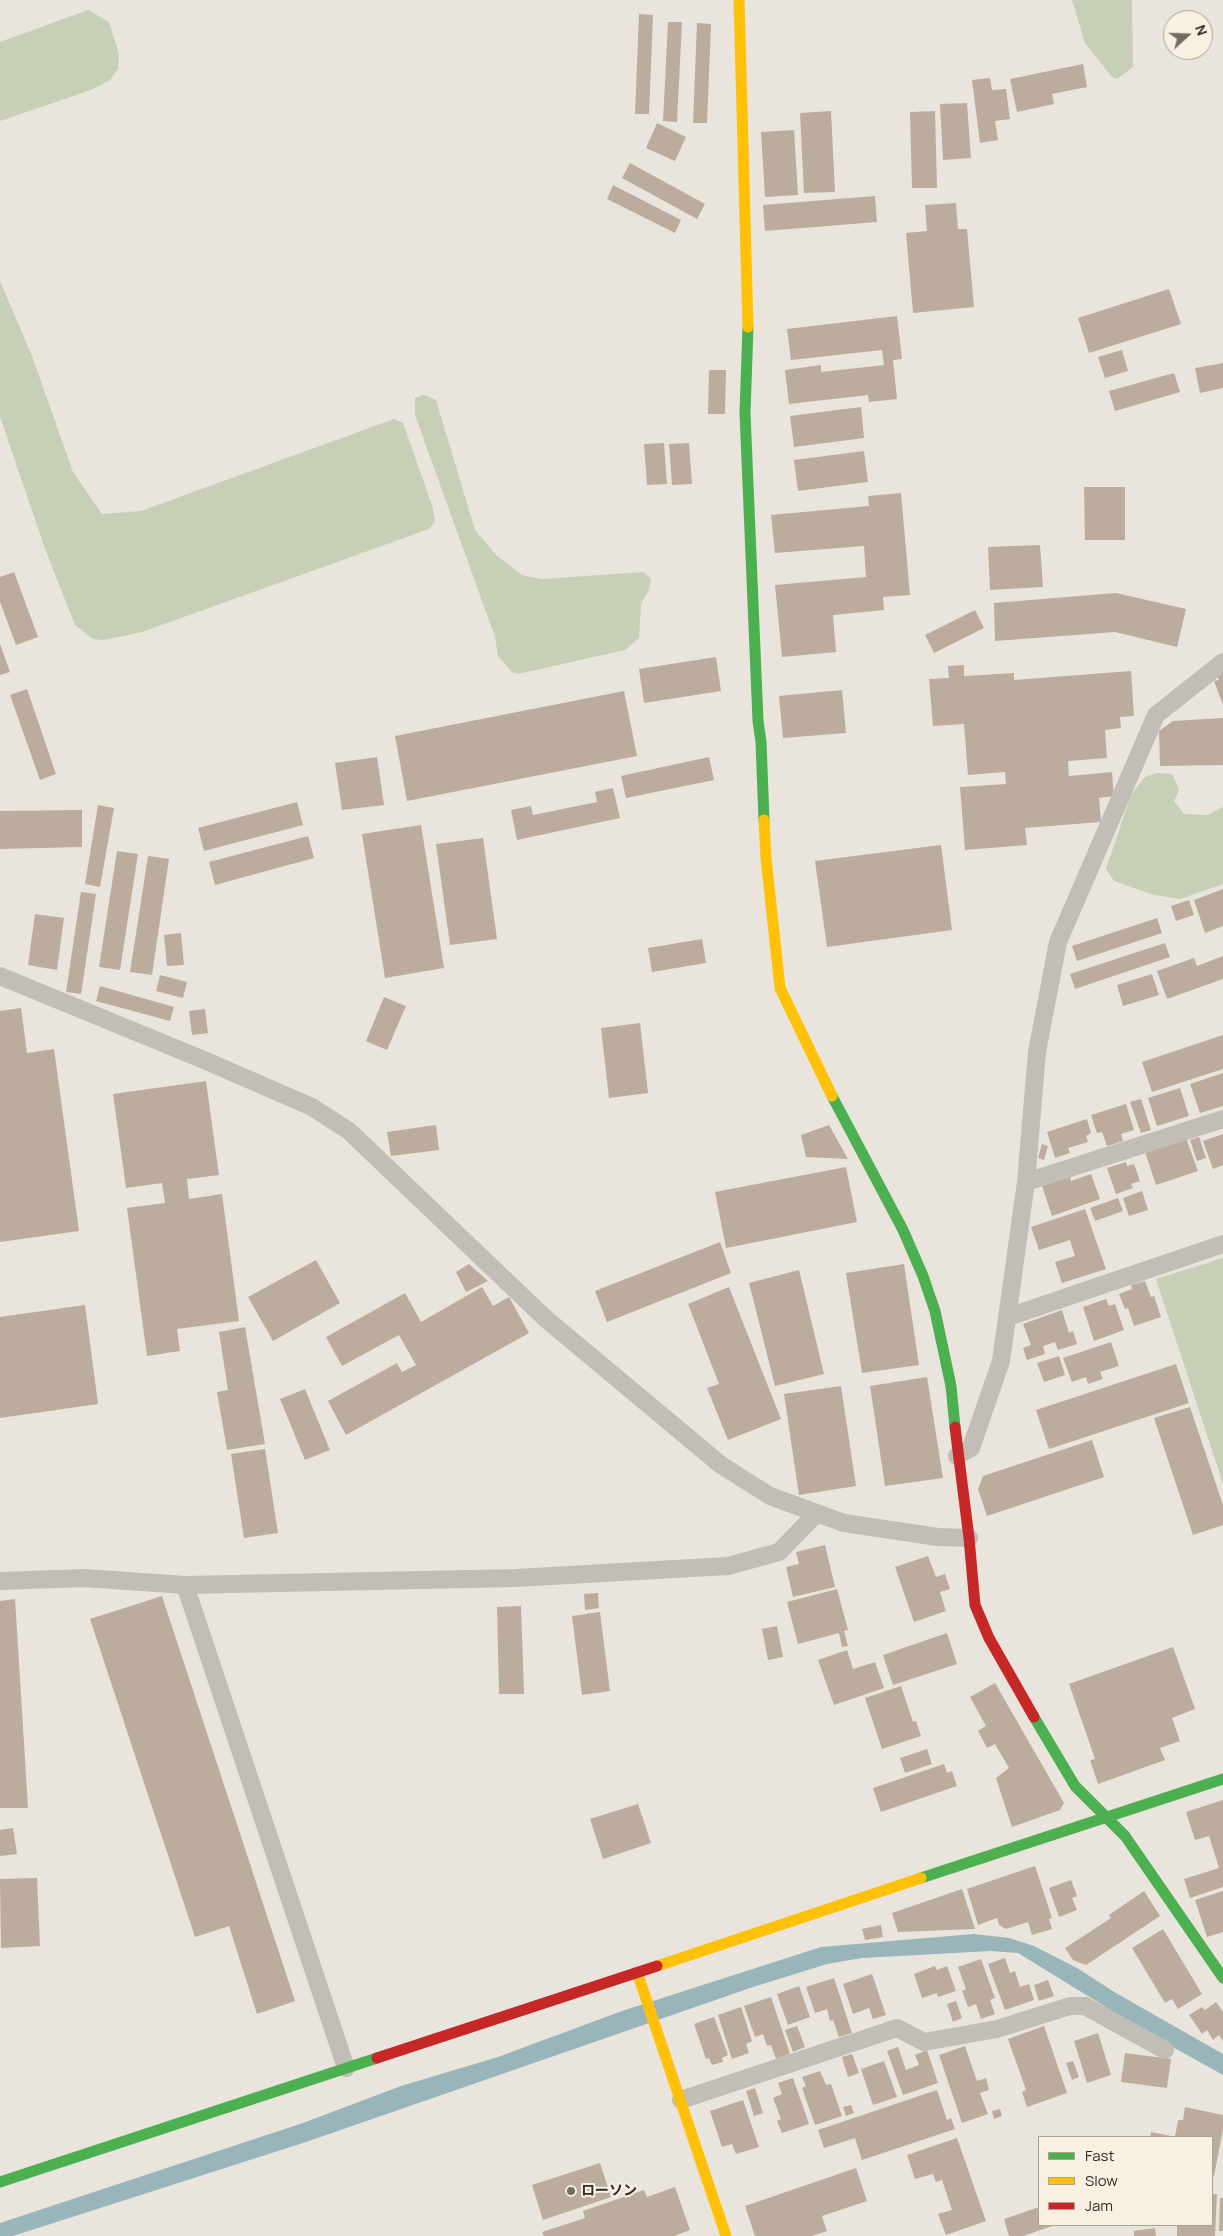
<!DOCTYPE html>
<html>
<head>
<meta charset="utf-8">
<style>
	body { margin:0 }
	#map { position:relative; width:1223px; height:2236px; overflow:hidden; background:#e9e5dc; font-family:Manrope,sans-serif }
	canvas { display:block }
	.legend { position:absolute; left:1038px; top:2136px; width:175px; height:90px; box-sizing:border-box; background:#f8f1e2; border:1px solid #a9a296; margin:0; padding:6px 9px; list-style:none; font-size:15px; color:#322b25 }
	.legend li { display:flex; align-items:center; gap:10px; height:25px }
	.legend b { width:25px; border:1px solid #a9a296 }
	.north { position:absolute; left:1163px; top:10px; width:50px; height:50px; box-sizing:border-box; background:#f8f1e2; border:1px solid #a9a296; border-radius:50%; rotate:70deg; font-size:14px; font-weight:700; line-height:20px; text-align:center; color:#322b25 }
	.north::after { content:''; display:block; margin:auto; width:18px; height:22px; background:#726c65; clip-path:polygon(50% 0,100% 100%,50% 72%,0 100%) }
</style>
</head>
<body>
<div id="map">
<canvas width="1223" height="2236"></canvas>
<ul class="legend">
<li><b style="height:6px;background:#4caf50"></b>Fast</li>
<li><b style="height:6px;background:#ffc107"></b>Slow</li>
<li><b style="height:6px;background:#c62828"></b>Jam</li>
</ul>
<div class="north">N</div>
</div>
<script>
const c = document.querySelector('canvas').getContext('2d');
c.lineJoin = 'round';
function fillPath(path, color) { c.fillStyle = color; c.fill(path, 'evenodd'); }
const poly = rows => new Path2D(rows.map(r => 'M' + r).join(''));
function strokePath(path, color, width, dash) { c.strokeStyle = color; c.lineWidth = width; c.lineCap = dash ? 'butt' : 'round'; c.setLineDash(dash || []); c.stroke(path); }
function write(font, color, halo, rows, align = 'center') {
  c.font = font + ' Manrope,"Noto Sans JP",sans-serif'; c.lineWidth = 4; c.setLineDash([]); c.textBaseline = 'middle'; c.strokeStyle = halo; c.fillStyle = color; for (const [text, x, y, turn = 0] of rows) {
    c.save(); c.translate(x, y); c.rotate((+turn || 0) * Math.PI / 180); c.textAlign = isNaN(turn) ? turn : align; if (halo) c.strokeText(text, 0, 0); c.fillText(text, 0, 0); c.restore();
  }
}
fillPath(poly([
	[1072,0,1132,0,1133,67,1117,79,1111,76,1085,43],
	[88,10,109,22,119,54,118,69,110,80,91,90,0,121,0,42],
	[0,281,32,356,73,472,102,514,141,511,394,419,403,423,432,505,435,521,429,529,142,632,104,640,93,639,75,625,44,546,0,416],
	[424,395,436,400,475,530,496,555,522,575,541,579,644,572,651,579,649,590,641,604,639,638,625,650,518,674,512,672,498,656,495,637,415,415,415,398],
	[1157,773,1172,774,1179,790,1174,801,1184,814,1208,815,1223,807,1223,884,1180,899,1154,895,1114,881,1106,869,1131,795,1145,777],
	[1223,1258,1223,1484,1156,1279]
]), '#c7cfb6');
fillPath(poly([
	[974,1934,1009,1938,1034,1946,1077,1968,1116,1993,1223,2054,1223,2075,1153,2036,1018,1953,991,1951,862,1958,827,1964,753,1987,306,2142,13,2236,0,2236,0,2223,303,2123,401,2086,498,2057,622,2011,821,1947]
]), '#98b5ba');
fillPath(poly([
	[639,14,653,15,649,114,635,114],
	[668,22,682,22,677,122,663,121],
	[697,23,711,24,707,123,693,123],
	[1083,64,1087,87,1052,94,1054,104,1017,112,1010,79],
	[990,78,992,90,1006,89,1010,119,995,121,998,140,980,143,972,80],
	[967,103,971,158,943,160,940,104],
	[831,111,835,192,804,193,800,113],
	[935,111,937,188,912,188,910,112],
	[657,123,686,137,675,161,646,148],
	[794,130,798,195,765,197,761,132],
	[630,163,705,204,697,219,622,178],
	[613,185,681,220,675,233,607,199],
	[875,196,877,222,765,231,763,205],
	[956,203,958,229,967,229,974,307,913,313,906,233,927,231,925,205],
	[1169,289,1181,324,1089,353,1078,318],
	[897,316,902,359,893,360,897,399,869,402,868,395,789,404,785,370,821,365,821,372,884,365,882,350,791,360,787,329],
	[1122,350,1128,371,1105,378,1098,357],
	[1223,363,1223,388,1200,393,1195,368],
	[709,370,726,370,725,414,708,414],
	[1174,373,1180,392,1115,411,1109,391],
	[861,407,864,438,794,447,790,416],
	[664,443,667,484,647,485,644,444],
	[689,443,692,484,672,485,669,444],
	[864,451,868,482,798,491,794,460],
	[1084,487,1125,487,1125,540,1085,540],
	[901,493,910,595,883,597,884,610,833,615,836,652,782,657,775,585,866,577,864,546,775,553,771,515,869,506,868,496],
	[1040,545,1043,587,990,590,988,547],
	[14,572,38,637,16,645,0,602,0,577],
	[1116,593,1186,609,1177,647,1115,632,995,641,994,603],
	[975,610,984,628,934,653,925,635],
	[0,644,10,672,0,675],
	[716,657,721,691,644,703,639,669],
	[964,665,964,676,1014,673,1014,680,1131,671,1134,716,1120,717,1121,728,1105,730,1107,758,1068,761,1069,776,1112,772,1114,796,1099,798,1101,822,1025,828,1027,845,965,850,960,787,1006,784,1005,772,968,775,964,724,933,726,929,679,949,678,948,666],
	[1223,673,1223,705,1214,681,1219,680,1217,675],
	[27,689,56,774,40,780,10,695],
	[842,690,846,733,783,738,779,696],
	[624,691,637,756,407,801,395,736],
	[1223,718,1223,765,1160,766,1159,731,1173,721],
	[377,757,384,805,342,810,335,763],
	[709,757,714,780,626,798,621,776],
	[613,788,620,818,517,840,511,810,531,806,533,815,597,802,595,792],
	[297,802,303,825,204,851,198,828],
	[98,805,114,808,100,887,85,884],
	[82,810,82,847,0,849,0,811],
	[421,825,444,968,385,978,362,834],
	[308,836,314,858,215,885,209,862],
	[483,838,497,939,450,945,436,844],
	[941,845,952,930,827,947,815,861],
	[117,851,138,854,120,970,99,967],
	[148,856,169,859,152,975,130,972],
	[1223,889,1223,926,1205,933,1194,900],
	[81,892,96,894,81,994,66,992],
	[1189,900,1194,915,1176,921,1171,906],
	[35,914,64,918,57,970,28,965],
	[1157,918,1162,933,1077,961,1072,946],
	[181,933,184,965,167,966,164,935],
	[702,939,706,963,652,972,648,948],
	[1165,943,1170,957,1075,989,1070,974],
	[1223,956,1223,979,1167,999,1157,971,1194,958,1197,966],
	[1152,974,1159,995,1123,1006,1117,985],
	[160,975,187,982,183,998,156,991],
	[100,986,174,1007,170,1021,96,1001],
	[384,997,406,1006,387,1050,366,1041],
	[21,1008,27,1053,54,1049,79,1231,0,1242,0,1011],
	[205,1009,208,1033,192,1035,189,1011],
	[640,1023,648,1093,609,1098,601,1028],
	[1223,1035,1223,1069,1152,1092,1142,1062],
	[1223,1073,1223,1106,1200,1113,1190,1084],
	[206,1081,219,1175,187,1179,189,1199,222,1194,239,1321,177,1329,180,1351,147,1356,127,1208,165,1203,162,1183,126,1188,113,1094],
	[1180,1088,1189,1116,1157,1126,1148,1098],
	[1141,1099,1151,1130,1141,1133,1130,1102],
	[1126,1104,1134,1130,1121,1134,1123,1141,1107,1146,1102,1132,1097,1133,1091,1115],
	[1087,1119,1091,1133,1086,1136,1088,1142,1068,1148,1070,1153,1055,1158,1047,1132],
	[436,1125,439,1150,391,1156,387,1132],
	[829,1125,848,1159,806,1157,801,1135],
	[1223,1134,1223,1165,1213,1169,1203,1141],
	[1199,1137,1206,1158,1197,1161,1190,1140],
	[1186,1138,1198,1171,1156,1185,1145,1152],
	[1042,1144,1048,1146,1044,1160,1038,1158],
	[1126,1162,1127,1166,1134,1164,1140,1181,1131,1184,1133,1188,1116,1194,1107,1168],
	[846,1167,857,1222,726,1248,715,1192],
	[1091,1174,1100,1199,1052,1216,1042,1186,1070,1176,1071,1181],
	[1142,1191,1148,1210,1129,1216,1123,1198],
	[1118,1198,1123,1211,1095,1221,1090,1208],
	[1085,1209,1106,1269,1062,1283,1055,1262,1075,1256,1070,1240,1039,1250,1031,1227],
	[720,1242,731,1273,607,1322,595,1291],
	[316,1260,340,1303,273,1341,248,1297],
	[469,1264,488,1281,466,1292,456,1272],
	[904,1264,919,1365,862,1373,846,1273],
	[799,1270,824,1374,775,1386,749,1283],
	[1145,1281,1151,1297,1154,1296,1161,1317,1134,1326,1128,1308,1125,1309,1119,1294,1132,1289,1131,1285],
	[482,1287,493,1306,509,1297,529,1333,346,1435,328,1401,397,1363,402,1372,416,1365,399,1335,342,1366,326,1337,405,1293,421,1322],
	[729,1287,781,1419,728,1440,707,1388,719,1384,688,1304],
	[1106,1299,1109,1306,1115,1304,1124,1330,1094,1341,1083,1307],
	[85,1305,98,1404,0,1418,0,1317],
	[1062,1310,1069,1333,1073,1331,1077,1344,1058,1350,1055,1342,1043,1346,1045,1354,1027,1360,1023,1348,1031,1345,1023,1324],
	[245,1327,265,1444,227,1450,217,1392,228,1390,219,1332],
	[1111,1342,1119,1366,1100,1372,1103,1379,1088,1384,1086,1377,1072,1382,1063,1358],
	[1059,1356,1065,1375,1044,1382,1037,1363],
	[1176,1364,1189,1403,1049,1449,1036,1410],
	[927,1377,943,1478,885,1486,870,1386],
	[841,1386,856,1486,799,1495,784,1394],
	[305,1389,330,1450,305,1460,280,1399],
	[1190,1407,1223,1505,1223,1525,1193,1535,1154,1418],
	[1092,1440,1104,1477,987,1516,978,1489,983,1476],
	[265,1449,278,1533,244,1538,231,1454],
	[825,1545,835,1587,793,1597,786,1567,799,1564,796,1552],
	[928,1556,936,1577,945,1574,950,1589,940,1592,946,1611,914,1622,895,1567],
	[837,1589,848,1630,844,1631,848,1646,842,1647,839,1633,798,1644,787,1602],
	[598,1593,599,1608,585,1610,584,1594],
	[162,1596,295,2001,257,2014,229,1926,195,1937,90,1619],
	[15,1599,28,1808,0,1808,0,1601],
	[521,1606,524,1694,499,1694,497,1607],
	[600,1612,610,1691,582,1695,572,1616],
	[777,1626,783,1657,768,1660,762,1629],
	[947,1633,957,1664,893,1685,883,1655],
	[1173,1647,1195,1709,1172,1718,1180,1741,1160,1748,1165,1760,1098,1784,1090,1760,1095,1759,1069,1684],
	[847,1650,853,1669,875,1662,884,1688,834,1705,818,1660],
	[995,1683,1064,1803,1060,1810,1012,1827,996,1778,1009,1768,995,1744,987,1748,978,1731,986,1726,970,1697],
	[901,1686,913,1722,916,1721,921,1736,882,1749,865,1698],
	[927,1749,932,1764,905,1773,900,1758],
	[944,1764,947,1773,952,1771,957,1786,881,1812,873,1788],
	[1223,1800,1223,1887,1190,1898,1184,1879,1219,1868,1209,1836,1195,1840,1186,1812],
	[638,1804,651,1843,603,1859,590,1819],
	[13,1828,17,1854,0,1856,0,1830],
	[1035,1866,1052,1918,1049,1919,1052,1929,1032,1935,1028,1922,1006,1929,999,1925,997,1918,978,1925,967,1889],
	[37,1878,40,1946,1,1948,0,1879],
	[1071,1880,1077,1896,1072,1898,1077,1910,1059,1917,1049,1888],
	[962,1889,975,1929,898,1932,892,1913],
	[1144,1891,1160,1916,1086,1965,1073,1960,1065,1948,1111,1918,1109,1915],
	[1223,1891,1223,1932,1207,1937,1195,1900],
	[881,1925,883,1937,865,1940,862,1929],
	[1163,1929,1202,1994,1178,2009,1172,1999,1165,2003,1132,1948],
	[1005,1958,1010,1973,1015,1971,1020,1987,1029,1984,1034,2000,1005,2010,988,1964],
	[981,1959,995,1998,990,2000,995,2014,981,2019,976,2004,968,2007,962,1991,966,1989,958,1967],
	[935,1966,937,1970,947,1966,956,1991,938,1997,937,1993,922,1998,914,1974],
	[872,1974,886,2015,873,2019,869,2008,853,2014,843,1984],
	[834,1978,852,2033,839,2037,833,2020,830,2021,827,2009,815,2013,806,1987],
	[1048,1980,1054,1996,1039,2001,1034,1985],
	[799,1986,810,2017,788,2025,777,1994],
	[771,1997,790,2054,776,2059,771,2045,767,2046,763,2034,755,2037,744,2006],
	[956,2001,962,2018,953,2022,947,2004],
	[1216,2002,1223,2012,1223,2041,1219,2035,1213,2040,1207,2030,1202,2034,1189,2015,1202,2007,1205,2010],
	[741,2007,752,2041,746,2044,749,2053,732,2059,718,2015],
	[714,2017,728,2055,722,2058,723,2062,712,2065,709,2058,706,2059,694,2024],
	[797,2026,805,2047,793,2052,785,2030],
	[1044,2026,1067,2093,1027,2107,1022,2092,1026,2090,1008,2039],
	[1098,2033,1111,2075,1087,2083,1074,2041],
	[965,2046,977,2081,986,2078,989,2090,980,2093,988,2114,962,2123,939,2055],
	[898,2047,906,2070,919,2065,915,2055,927,2050,938,2083,903,2095,887,2051],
	[1125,2053,1171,2059,1167,2088,1121,2082],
	[852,2054,859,2073,848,2077,842,2057],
	[884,2061,897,2097,873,2105,861,2069],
	[1073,2061,1079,2077,1072,2080,1066,2063],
	[820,2071,826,2085,831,2084,842,2116,815,2125,802,2088,806,2086,802,2077],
	[793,2078,809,2124,782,2133,777,2121,781,2119,773,2098,782,2094,778,2083],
	[755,2088,763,2113,754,2116,746,2091],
	[937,2090,947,2120,951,2118,955,2129,862,2160,855,2138,824,2148,818,2130],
	[743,2100,759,2147,736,2154,732,2144,722,2147,710,2111],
	[851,2105,854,2113,846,2116,843,2107],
	[1185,2107,1223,2115,1223,2129,1214,2176,1212,2175,1212,2137,1175,2137,1178,2120,1183,2120],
	[1000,2109,1002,2116,994,2119,992,2111],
	[1151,2132,1171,2136,1171,2137,1150,2137],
	[957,2138,986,2221,946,2235,938,2214,952,2210,942,2180,936,2182,933,2174,915,2179,907,2155],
	[600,2163,611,2197,543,2220,532,2185],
	[856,2168,867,2201,822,2216,827,2231,812,2236,755,2236,745,2206],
	[675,2187,690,2230,674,2236,544,2236,542,2232,585,2218,583,2211,644,2190,647,2197],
	[1212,2194,1217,2194,1215,2236,1177,2236,1177,2225,1212,2225],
	[1220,2198,1223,2198,1223,2231,1219,2231],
	[1039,2207,1039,2225,1055,2225,1023,2236,1009,2236,1004,2219],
	[1155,2228,1156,2236,1134,2236,1134,2231]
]), '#bcac9e');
strokePath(poly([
	[0,976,204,1060,312,1107,349,1131,546,1319,721,1465,770,1496,844,1523,938,1537,969,1538],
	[1026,1182,1223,1119],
	[1008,1317,1223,1244],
	[957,1456,971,1448,1001,1361,1026,1182,1037,1052,1058,942,1156,715,1223,662],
	[0,1581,84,1578,185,1585,516,1578,728,1566,779,1552,817,1513],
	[185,1585,346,2068],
	[681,2100,897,2028,924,2042,997,2029,1070,2006,1085,2006,1165,2050]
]), '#c2bdb6', 18);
strokePath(poly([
	[748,327,745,413,758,721,761,742,764,820],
	[832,1096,903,1230,923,1276,935,1311,951,1386,955,1427],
	[1034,1717,1075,1786,1125,1836,1223,1978],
	[921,1878,1223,1779],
	[0,2182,377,2058]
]), '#4caf50', 11);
strokePath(poly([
	[739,0,748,327],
	[764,820,766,858,780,988,832,1096],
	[657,1966,921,1878],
	[637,1972,726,2236]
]), '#ffc107', 11);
strokePath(poly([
	[955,1427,969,1538,975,1605,989,1638,1034,1717],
	[377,2058,657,1966]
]), '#c62828', 11);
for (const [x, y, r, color] of [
	[571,2191,5,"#726c65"]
]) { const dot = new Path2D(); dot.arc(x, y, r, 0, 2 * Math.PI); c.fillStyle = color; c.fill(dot); strokePath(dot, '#f8f1e2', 2); }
write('bold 14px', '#322b25', '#f8f1e2', [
	["ローソン",581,2191]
], 'left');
</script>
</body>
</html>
